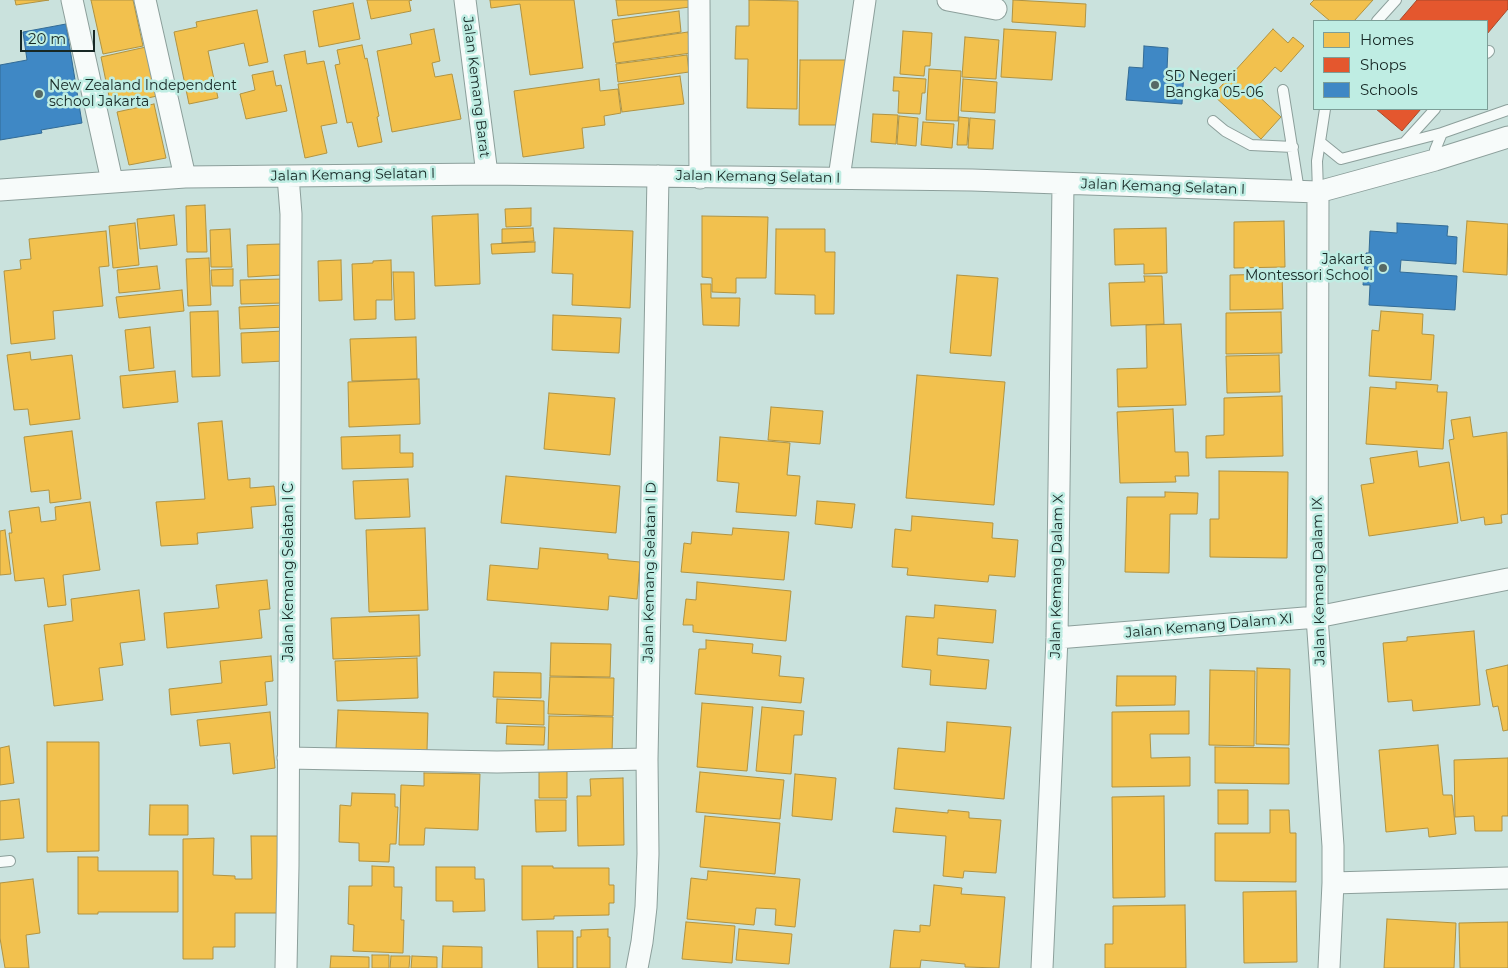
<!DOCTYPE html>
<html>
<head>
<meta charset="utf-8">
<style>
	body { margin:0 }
	#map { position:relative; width:1508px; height:968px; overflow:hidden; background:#cae2dd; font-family:Montserrat,sans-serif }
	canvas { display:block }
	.legend { position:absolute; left:1313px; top:20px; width:175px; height:90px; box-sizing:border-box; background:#bfede3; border:1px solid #7c9e97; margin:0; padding:6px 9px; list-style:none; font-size:15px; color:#172825 }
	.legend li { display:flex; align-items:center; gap:10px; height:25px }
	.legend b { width:25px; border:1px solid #7c9e97 }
	.scale { position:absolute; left:20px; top:30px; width:75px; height:22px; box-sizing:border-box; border:2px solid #172825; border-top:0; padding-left:6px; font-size:15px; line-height:18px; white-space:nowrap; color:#172825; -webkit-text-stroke:4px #bfede3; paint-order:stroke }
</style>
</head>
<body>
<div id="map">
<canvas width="1508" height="968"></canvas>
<ul class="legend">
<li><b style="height:14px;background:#f2c14e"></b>Homes</li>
<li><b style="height:14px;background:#e4572e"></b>Shops</li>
<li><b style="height:14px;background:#3f88c5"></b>Schools</li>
</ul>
<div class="scale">20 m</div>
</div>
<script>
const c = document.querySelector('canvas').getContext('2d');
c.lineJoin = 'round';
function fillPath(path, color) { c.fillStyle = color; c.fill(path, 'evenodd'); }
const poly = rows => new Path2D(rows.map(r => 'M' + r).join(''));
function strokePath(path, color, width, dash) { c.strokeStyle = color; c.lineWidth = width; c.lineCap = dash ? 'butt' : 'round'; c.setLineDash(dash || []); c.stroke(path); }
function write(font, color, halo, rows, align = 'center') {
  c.font = font + ' Montserrat,sans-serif'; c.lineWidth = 5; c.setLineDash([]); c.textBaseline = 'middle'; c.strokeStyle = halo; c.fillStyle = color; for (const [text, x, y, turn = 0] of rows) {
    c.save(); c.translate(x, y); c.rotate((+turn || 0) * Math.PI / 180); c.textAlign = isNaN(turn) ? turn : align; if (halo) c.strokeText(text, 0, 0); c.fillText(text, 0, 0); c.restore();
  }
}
const homes = poly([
	[15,0,49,0,16,5,15,0],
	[91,0,133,0,143,46,103,54,91,0],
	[367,0,412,0,409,1,411,11,371,19,367,0],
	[490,0,574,0,583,68,530,75,520,4,491,8,490,0],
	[616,0,689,0,690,7,618,16,616,0],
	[749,0,798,1,797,109,747,108,748,59,735,59,736,26,749,26,749,0],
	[1013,0,1086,4,1085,27,1012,22,1013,0],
	[1314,0,1373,0,1354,21,1330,21,1310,4,1314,0],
	[353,3,360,39,319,47,313,11,353,3],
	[257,10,268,62,249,66,244,43,208,51,218,98,189,104,174,32,197,27,196,22,257,10],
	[679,11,681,32,615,42,612,20,679,11],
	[434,29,440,61,432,63,435,77,452,74,461,119,392,132,377,51,412,44,410,34,434,29],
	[1004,29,1056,32,1052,80,1001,77,1004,29],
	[1273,29,1288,43,1293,37,1304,46,1281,72,1275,67,1253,91,1281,117,1261,139,1213,95,1273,29],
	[903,31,932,33,930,66,925,66,924,76,900,74,903,31],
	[688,32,691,53,616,63,613,43,688,32],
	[965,37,999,40,996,79,962,77,965,37],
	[362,45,365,59,367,58,379,116,377,117,382,142,358,147,352,122,347,123,335,65,340,64,337,50,362,45],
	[146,47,157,96,111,106,101,57,146,47],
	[305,51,307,64,324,61,337,123,321,126,327,153,305,158,284,55,305,51],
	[687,55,689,72,618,82,616,64,687,55],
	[800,60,847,60,846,125,799,125,800,60],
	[929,69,961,71,958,121,926,120,929,69],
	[273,71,276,86,281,85,287,111,246,119,240,94,255,90,252,75,273,71],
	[680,76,684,104,622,112,618,84,680,76],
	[894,77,926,79,925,93,922,93,920,114,898,113,899,91,893,91,894,77],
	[599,79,600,91,618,89,621,113,604,116,605,125,582,128,584,148,523,157,514,91,599,79],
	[963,79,997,82,995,113,961,111,963,79],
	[154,104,166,158,129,165,117,112,154,104],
	[873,114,898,115,896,144,871,142,873,114],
	[899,116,918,118,916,146,897,144,899,116],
	[959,117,969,118,967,145,957,145,959,117],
	[970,118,995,120,993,149,968,148,970,118],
	[923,122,954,124,952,148,921,145,923,122],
	[205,205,207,252,187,252,186,206,205,205],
	[531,208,531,226,506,227,505,209,531,208],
	[478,214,480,284,435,286,432,216,478,214],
	[174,215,177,245,140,249,137,219,174,215],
	[702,216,768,217,766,278,736,278,736,293,712,292,712,278,702,277,702,216],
	[1284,221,1285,267,1234,268,1234,222,1284,221],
	[1467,221,1508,224,1507,275,1463,272,1467,221],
	[135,223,139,265,113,268,109,226,135,223],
	[533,228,534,241,502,243,502,229,533,228],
	[554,228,633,231,630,308,572,305,573,274,552,273,554,228],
	[1166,228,1167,273,1144,274,1144,264,1115,265,1114,229,1166,228],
	[230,229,232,267,211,267,210,230,230,229],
	[776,229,825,229,825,252,835,252,834,314,815,314,815,295,775,294,776,229],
	[106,231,109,266,99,267,103,306,53,311,55,339,11,344,4,271,21,269,20,260,31,259,29,239,106,231],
	[535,242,535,252,492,254,491,244,535,242],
	[281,244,282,275,248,277,247,245,281,244],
	[209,258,211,305,188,306,186,259,209,258],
	[341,260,342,300,319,301,318,261,341,260],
	[391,260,392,300,376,300,376,319,354,320,352,264,373,263,373,261,391,260],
	[157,266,160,289,119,293,117,270,157,266],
	[233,269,233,286,212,286,211,270,233,269],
	[393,272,414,272,415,319,395,320,393,272],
	[1282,274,1283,309,1230,310,1230,275,1282,274],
	[957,275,998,278,991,356,950,353,957,275],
	[1144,276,1162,276,1164,324,1111,326,1109,283,1145,282,1144,276],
	[283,279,284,303,241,304,240,280,283,279],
	[701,284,711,284,711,298,740,298,739,326,703,325,701,284],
	[182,290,184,311,119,318,116,297,182,290],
	[285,305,286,327,240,329,239,307,285,305],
	[218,311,220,376,192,377,190,312,218,311],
	[1381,311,1423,314,1422,334,1434,335,1431,380,1369,376,1372,330,1379,331,1381,311],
	[1281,312,1282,353,1226,354,1226,313,1281,312],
	[553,315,621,318,619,353,552,350,553,315],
	[1181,324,1186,405,1118,407,1117,369,1147,368,1146,325,1181,324],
	[150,327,154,368,129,371,125,330,150,327],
	[284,331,285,361,242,363,241,333,284,331],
	[416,337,417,379,352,381,350,339,416,337],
	[30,352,31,360,72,355,80,419,30,425,28,409,14,410,7,355,30,352],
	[1279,355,1280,392,1227,393,1226,356,1279,355],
	[175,371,178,402,123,408,120,376,175,371],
	[917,375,1005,382,994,505,906,498,917,375],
	[419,379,420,424,349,427,348,382,419,379],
	[1396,382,1438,385,1437,392,1447,392,1443,449,1366,444,1370,387,1396,389,1396,382],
	[549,393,615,398,610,455,544,449,549,393],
	[1282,396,1283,456,1206,458,1206,436,1224,435,1224,398,1282,396],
	[771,407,823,411,820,444,768,440,771,407],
	[1173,409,1175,452,1188,452,1189,476,1175,476,1176,482,1120,483,1117,412,1173,409],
	[1470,417,1473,437,1507,432,1508,514,1501,515,1502,523,1485,525,1484,517,1461,521,1449,440,1454,439,1451,420,1470,417],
	[222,421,228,480,250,478,250,488,274,486,276,505,251,507,253,528,197,533,198,544,161,546,156,502,205,499,198,423,222,421],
	[72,431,81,499,50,503,49,490,31,492,24,437,72,431],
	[400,435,400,453,413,453,413,467,342,469,341,437,400,435],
	[720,437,790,443,787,475,800,476,796,516,736,512,739,483,717,481,720,437],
	[1417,451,1419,467,1449,462,1458,523,1369,536,1361,485,1374,483,1370,458,1417,451],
	[1219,471,1288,472,1287,558,1210,557,1210,519,1219,519,1219,471],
	[506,476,620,486,616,533,501,523,506,476],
	[408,479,410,517,355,519,353,481,408,479],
	[1165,492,1198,493,1197,514,1170,514,1169,573,1125,572,1127,497,1165,497,1165,492],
	[817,501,855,504,852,528,815,524,817,501],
	[90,502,100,570,63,575,66,605,48,607,44,578,15,581,9,533,12,533,9,511,39,507,41,522,56,520,55,507,90,502],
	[912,516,993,523,992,538,1018,540,1015,577,989,575,988,582,907,575,908,568,892,567,895,529,911,531,912,516],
	[425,528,428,610,369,612,366,530,425,528],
	[733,528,789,532,784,580,681,572,684,543,691,544,692,532,732,535,733,528],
	[5,530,11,574,0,575,0,531,5,530],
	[540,548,608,554,608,559,640,562,637,599,609,596,608,610,487,600,490,565,538,569,540,548],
	[267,580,270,609,259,610,262,638,167,648,164,613,219,608,216,585,267,580],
	[697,582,791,591,786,641,693,632,693,625,683,625,686,599,696,600,697,582],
	[139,590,145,640,120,643,123,665,99,668,103,700,54,706,44,625,73,621,71,599,139,590],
	[935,605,996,610,993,643,938,638,937,655,989,660,986,689,930,685,931,670,902,667,906,616,934,618,935,605],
	[419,615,420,656,333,659,331,618,419,615],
	[1474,631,1480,705,1413,711,1412,700,1388,702,1383,643,1407,641,1407,637,1474,631],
	[706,640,753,644,752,653,781,656,779,676,804,678,801,703,695,694,699,649,706,649,706,640],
	[551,643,611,644,610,677,550,676,551,643],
	[271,656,273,681,265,682,267,705,171,715,169,689,222,683,220,661,271,656],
	[417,658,418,698,337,701,335,661,417,658],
	[1508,665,1508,730,1503,731,1498,706,1493,707,1486,670,1508,665],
	[1257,668,1290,669,1289,745,1256,744,1257,668],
	[1210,670,1255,671,1254,746,1209,745,1210,670],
	[494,672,541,673,541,698,493,697,494,672],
	[1117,676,1176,676,1175,705,1116,706,1117,676],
	[550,677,614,678,613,716,548,714,550,677],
	[497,699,544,701,544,725,496,723,497,699],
	[702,703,753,707,747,771,697,767,702,703],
	[762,707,804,711,802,735,794,735,791,774,756,771,762,707],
	[338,710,428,713,427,751,336,749,338,710],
	[1189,711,1189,734,1150,734,1151,758,1190,757,1190,786,1112,787,1112,712,1189,711],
	[270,712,275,768,233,774,230,743,200,746,197,720,270,712],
	[549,716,613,717,612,754,548,752,549,716],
	[947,722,1011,727,1004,799,894,789,898,748,945,752,947,722],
	[507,726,545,727,544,745,506,744,507,726],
	[47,742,99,742,99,851,47,852,47,742],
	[1438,745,1443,795,1452,795,1456,834,1429,837,1428,828,1386,832,1379,750,1438,745],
	[9,746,14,783,0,785,0,748,9,746],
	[1215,747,1289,748,1289,784,1215,783,1215,747],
	[1508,758,1508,816,1502,816,1502,831,1475,831,1474,816,1455,817,1454,760,1508,758],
	[567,766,567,798,539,798,539,767,567,766],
	[700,772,784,780,780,819,696,812,700,772],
	[424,773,480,774,478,830,425,828,424,845,399,845,401,785,424,786,424,773],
	[795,774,836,778,832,820,792,816,795,774],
	[623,778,624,845,578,846,577,796,591,796,590,779,623,778],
	[1218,790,1248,790,1248,824,1218,824,1218,790],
	[352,793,395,794,395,807,398,807,396,844,390,844,389,862,359,861,359,843,339,842,340,805,351,806,352,793],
	[1164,796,1165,897,1113,898,1112,797,1164,796],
	[19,799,24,838,0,840,0,801,19,799],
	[535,800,566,800,566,831,536,832,535,800],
	[150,805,188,805,188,835,149,835,150,805],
	[896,808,948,813,948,810,969,812,969,818,1001,820,996,873,964,871,963,878,943,876,946,836,893,832,896,808],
	[1270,810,1289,810,1290,833,1296,833,1296,882,1215,881,1215,833,1270,833,1270,810],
	[705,816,780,823,775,874,700,867,705,816],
	[251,836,279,836,279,913,235,913,235,947,213,947,213,959,183,959,183,839,214,838,213,875,235,876,235,879,252,879,251,836],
	[78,857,98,857,98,871,178,871,178,912,98,912,98,914,78,914,78,857],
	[372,866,394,867,394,887,402,887,401,920,404,920,403,953,353,951,354,925,348,924,349,886,372,886,372,866],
	[522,866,553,866,553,868,609,868,609,885,614,885,614,903,609,903,609,915,554,916,554,919,522,920,522,866],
	[436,867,475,867,475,879,484,879,485,911,453,912,453,901,436,901,436,867],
	[708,871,800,879,795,927,775,925,776,909,756,908,754,925,687,919,691,878,707,880,708,871],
	[33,879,40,933,26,935,29,968,5,968,0,938,0,883,33,879],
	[934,885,962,888,961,894,1005,897,999,968,965,967,965,964,921,960,920,968,890,968,894,930,920,932,920,925,930,926,934,885],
	[1296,891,1297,962,1244,963,1243,892,1296,891],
	[1185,905,1186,968,1105,968,1105,944,1113,944,1113,906,1185,905],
	[1387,919,1456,923,1454,968,1384,968,1387,919],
	[686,922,735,926,732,963,682,959,686,922],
	[1508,922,1508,968,1460,968,1459,923,1508,922],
	[608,929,608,937,610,937,610,968,577,968,577,937,581,937,581,930,608,929],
	[739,929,792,934,789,964,736,960,739,929],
	[537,931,573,931,573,968,538,968,537,931],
	[443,946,482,947,482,968,442,968,443,946],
	[372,955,389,955,389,968,372,968,372,955],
	[331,956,369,957,369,968,330,968,331,956],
	[391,956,410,956,409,968,390,968,391,956],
	[412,956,437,957,437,968,411,968,412,956]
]);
fillPath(homes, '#f2c14e');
strokePath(homes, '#b09342', 1);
const shops = poly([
	[1417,0,1508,0,1508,9,1487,34,1487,21,1399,21,1417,0],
	[1376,109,1421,109,1402,131,1376,109]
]);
fillPath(shops, '#e4572e');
strokePath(shops, '#a6492b', 1);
const schools = poly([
	[66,24,82,123,41,130,42,133,0,140,0,65,27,60,23,32,66,24],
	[1144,46,1168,48,1167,70,1184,71,1182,104,1126,100,1129,67,1143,68,1144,46],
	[1397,223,1448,226,1447,236,1457,237,1456,264,1401,260,1400,272,1457,276,1455,310,1369,305,1370,285,1363,285,1366,253,1369,253,1370,231,1397,233,1397,223]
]);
fillPath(schools, '#3f88c5');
strokePath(schools, '#336b95', 1);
const service = poly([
	[1377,21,1396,0],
	[1487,53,1489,51],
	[1283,90,1299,191],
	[1213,121,1225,131,1251,145,1293,147],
	[1320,142,1341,159,1442,133],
	[1405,142,1435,109],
	[1435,160,1435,150,1442,133,1508,110],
	[1318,192,1317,161,1325,109],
	[0,862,10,861]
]);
const minor = poly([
	[72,0,112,181],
	[145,0,185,177],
	[465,0,487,174],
	[699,0,700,178],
	[948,0,996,9],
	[839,178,865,0],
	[0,190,185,177,487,174,972,180,1318,192,1435,160,1508,137],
	[1318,192,1317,617,1333,846,1333,883,1329,968],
	[1057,638,1317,617,1508,579],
	[288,758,497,762,647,759],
	[1333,883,1508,878],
	[286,968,288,866,291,214,288,176],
	[637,968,642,942,646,907,648,854,647,759,658,176],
	[1042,968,1057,638,1063,184]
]);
strokePath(service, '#8c9f9b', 12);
strokePath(minor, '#8c9f9b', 23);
strokePath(service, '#f7fbfa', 10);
strokePath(minor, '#f7fbfa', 21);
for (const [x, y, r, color] of [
	[1155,85,5,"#566965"],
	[39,94,5,"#566965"],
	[1383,268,5,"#566965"]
]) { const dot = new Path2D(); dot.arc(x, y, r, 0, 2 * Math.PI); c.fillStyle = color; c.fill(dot); strokePath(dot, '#bfede3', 2); }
write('14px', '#172825', '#bfede3', [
	["SD Negeri",1165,77],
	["Bangka 05-06",1165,93],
	["New Zealand Independent",49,86],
	["school Jakarta",49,102],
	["Jakarta",1373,260,"right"],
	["Montessori School",1373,276,"right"]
], 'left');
write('14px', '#172825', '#bfede3', [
	["Jalan Kemang Barat",476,87,83],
	["Jalan Kemang Selatan I",353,175,-1],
	["Jalan Kemang Selatan I",758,177,1],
	["Jalan Kemang Selatan I",1163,187,2],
	["Jalan Kemang Selatan I C",289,572,-90],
	["Jalan Kemang Selatan I D",650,572,-89],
	["Jalan Kemang Dalam X",1057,576,-89],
	["Jalan Kemang Dalam IX",1319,581,-91],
	["Jalan Kemang Dalam XI",1209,626,-5]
]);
</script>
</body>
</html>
